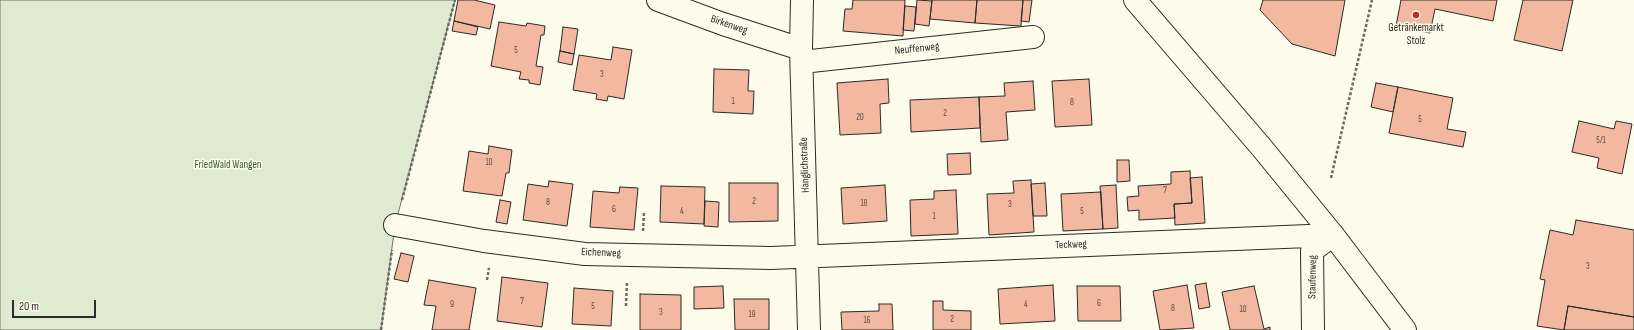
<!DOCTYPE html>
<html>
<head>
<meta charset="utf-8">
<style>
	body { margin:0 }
	#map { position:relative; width:1634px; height:330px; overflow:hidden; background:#fdfbea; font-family:"Sofia Sans Condensed",sans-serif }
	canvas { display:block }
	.scale { position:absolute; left:12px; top:300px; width:84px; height:18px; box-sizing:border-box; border:2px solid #2b2b2b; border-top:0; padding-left:5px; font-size:12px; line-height:14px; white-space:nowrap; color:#2b2b2b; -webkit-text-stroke:3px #fdfbea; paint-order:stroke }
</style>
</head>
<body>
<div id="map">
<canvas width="1634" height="330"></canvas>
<div class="scale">20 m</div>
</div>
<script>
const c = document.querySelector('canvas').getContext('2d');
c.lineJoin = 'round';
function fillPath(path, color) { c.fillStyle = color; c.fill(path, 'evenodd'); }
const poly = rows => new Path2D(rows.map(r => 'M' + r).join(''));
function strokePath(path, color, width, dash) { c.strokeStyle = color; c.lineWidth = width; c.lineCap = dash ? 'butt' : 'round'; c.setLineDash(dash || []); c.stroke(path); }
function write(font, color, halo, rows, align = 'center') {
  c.font = font + ' "Sofia Sans Condensed",sans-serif'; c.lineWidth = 3; c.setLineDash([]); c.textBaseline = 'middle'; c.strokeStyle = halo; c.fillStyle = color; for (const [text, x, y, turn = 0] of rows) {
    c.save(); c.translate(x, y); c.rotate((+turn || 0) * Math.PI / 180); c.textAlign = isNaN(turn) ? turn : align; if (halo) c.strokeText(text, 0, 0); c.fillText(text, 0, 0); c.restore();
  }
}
const green = poly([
	[0,0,455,0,395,225,381,330,0,330,0,0]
]);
fillPath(green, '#deebd1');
strokePath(green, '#74746e', 1);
const building = poly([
	[458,0,474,0,495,5,490,29,454,21,458,0],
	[853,0,905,0,903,36,843,31,845,9,852,9,853,0],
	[917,0,932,1,929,26,915,24,917,0],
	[932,0,977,0,975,23,930,19,932,0],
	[977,0,1023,0,1021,26,975,23,977,0],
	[1023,0,1032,0,1029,22,1021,21,1023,0],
	[1263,0,1345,0,1335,56,1292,44,1260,10,1263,0],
	[1401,0,1497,0,1493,21,1435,9,1430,33,1396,26,1401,0],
	[1523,0,1573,0,1562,51,1514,40,1523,0],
	[905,6,916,7,914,31,903,30,905,6],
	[454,21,478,27,476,35,452,31,454,21],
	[499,22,526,26,527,23,545,26,544,35,541,35,536,66,543,67,540,85,529,83,529,80,519,79,521,72,491,66,499,22],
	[563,27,578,29,574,54,560,51,563,27],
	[613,47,632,50,624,99,608,96,607,101,596,99,597,94,573,90,579,55,611,60,613,47],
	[560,51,574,54,572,65,558,62,560,51],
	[714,69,749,70,748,91,754,91,753,114,713,112,714,69],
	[888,79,889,103,880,104,881,133,840,135,837,83,888,79],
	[1089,79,1092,125,1055,127,1052,81,1089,79],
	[1033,81,1035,110,1006,112,1008,140,981,142,979,97,1005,96,1004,83,1033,81],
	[1376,83,1398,87,1393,112,1371,107,1376,83],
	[1398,87,1453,98,1447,129,1466,132,1463,147,1389,133,1398,87],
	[979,97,980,128,911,132,910,100,979,97],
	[1579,121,1614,129,1616,121,1632,124,1622,174,1597,168,1599,158,1572,152,1579,121],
	[489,146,512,150,509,173,506,173,502,196,463,191,469,151,488,154,489,146],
	[970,153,971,174,948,175,947,154,970,153],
	[1117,160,1129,160,1130,181,1117,182,1117,160],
	[1190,171,1192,203,1174,204,1175,218,1139,220,1139,210,1128,211,1127,197,1139,196,1138,186,1171,184,1171,172,1190,171],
	[1202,177,1205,223,1175,225,1174,204,1192,203,1190,178,1202,177],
	[1031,180,1034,232,989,235,987,194,1014,193,1013,181,1031,180],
	[549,181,573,184,567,226,523,220,528,184,548,187,549,181],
	[729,183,778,183,778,221,729,222,729,183],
	[1045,183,1047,216,1033,216,1031,184,1045,183],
	[885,185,887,221,843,224,841,188,885,185],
	[1116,185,1118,228,1103,229,1100,186,1116,185],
	[661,186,705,187,704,224,660,222,661,186],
	[620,187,638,188,634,230,590,227,593,191,619,193,620,187],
	[956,190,958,234,911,236,910,200,934,199,934,191,956,190],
	[1101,192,1103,229,1063,231,1061,194,1101,192],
	[500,200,511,202,507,224,496,222,500,200],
	[705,201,719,202,718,227,704,226,705,201],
	[1576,220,1634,230,1634,317,1568,306,1564,330,1537,326,1545,280,1540,279,1550,230,1573,235,1576,220],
	[401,253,414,256,408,282,394,279,401,253],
	[502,277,548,283,542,327,497,321,502,277],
	[429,280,476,288,469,330,432,330,436,306,424,305,429,280],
	[1206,283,1210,307,1199,309,1195,285,1206,283],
	[1053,285,1055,321,1000,324,998,289,1053,285],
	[1187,285,1194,328,1160,330,1153,291,1187,285],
	[723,286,724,308,694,309,694,287,723,286],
	[1077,286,1120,286,1121,321,1078,321,1077,286],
	[1254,286,1264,329,1270,327,1270,330,1230,330,1222,292,1254,286],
	[574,288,613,291,611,326,572,324,574,288],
	[640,294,681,295,681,330,640,330,640,294],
	[734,299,769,299,769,330,735,330,734,299],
	[933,301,943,301,943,310,971,311,971,330,933,330,933,301],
	[879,304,892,304,893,330,842,330,841,312,879,311,879,304],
	[1568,306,1634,317,1634,330,1564,330,1568,306]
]);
fillPath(building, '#f2b8a0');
strokePath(building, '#2b2b2b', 1);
const street = poly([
	[658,0,723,24,801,49],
	[802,0,801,49,809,330],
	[802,62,1033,37],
	[395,225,484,241,585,254,771,258,1333,235],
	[1313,330,1312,251,1333,235]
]);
const secondary = poly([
	[1135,0,1262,148,1333,235,1405,330]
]);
strokePath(street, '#2b2b2b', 24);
strokePath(secondary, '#2b2b2b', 24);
strokePath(poly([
	[1331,178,1372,0],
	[402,200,455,0],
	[643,231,644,213],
	[487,280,489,268],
	[626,306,627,281],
	[381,330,392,250]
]), '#6a6964', 2.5, [3, 2]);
strokePath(street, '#fdfbea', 22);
strokePath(secondary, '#fdfbea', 22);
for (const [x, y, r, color] of [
	[1416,15,4,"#c62828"]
]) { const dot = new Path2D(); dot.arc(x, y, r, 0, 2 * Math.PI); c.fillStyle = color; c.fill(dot); strokePath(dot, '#fdfbea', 1.5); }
write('9px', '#5d4e48', null, [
	["5",516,51],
	["3",602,75],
	["1",733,102],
	["8",1072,103],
	["2",945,114],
	["20",860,118],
	["5",1420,120],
	["5/1",1601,141],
	["10",489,163],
	["7",1165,191],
	["2",754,202],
	["8",548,203],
	["18",864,204],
	["3",1010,205],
	["6",614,210],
	["4",682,212],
	["5",1082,212],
	["1",934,217],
	["3",1588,267],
	["7",522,302],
	["6",1099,304],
	["9",452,305],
	["4",1026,305],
	["5",593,307],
	["8",1173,309],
	["10",1243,310],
	["3",661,313],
	["19",752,315],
	["2",952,320],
	["16",867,321]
]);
write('11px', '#2b2b2b', '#fdfbea', [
	["Birkenweg",729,25,19],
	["Neuffenweg",917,49,-6],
	["Hanglichstraße",805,165,-92],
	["Teckweg",1071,245,-2],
	["Eichenweg",601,253,2],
	["Staufenweg",1313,277,-89]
]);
write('11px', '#2b2b2b', '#fdfbea', [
	["Getränkemarkt",1416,28],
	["Stolz",1416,41]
]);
write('11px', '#34623c', '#fdfbea', [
	["FriedWald Wangen",228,165]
]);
</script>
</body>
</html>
